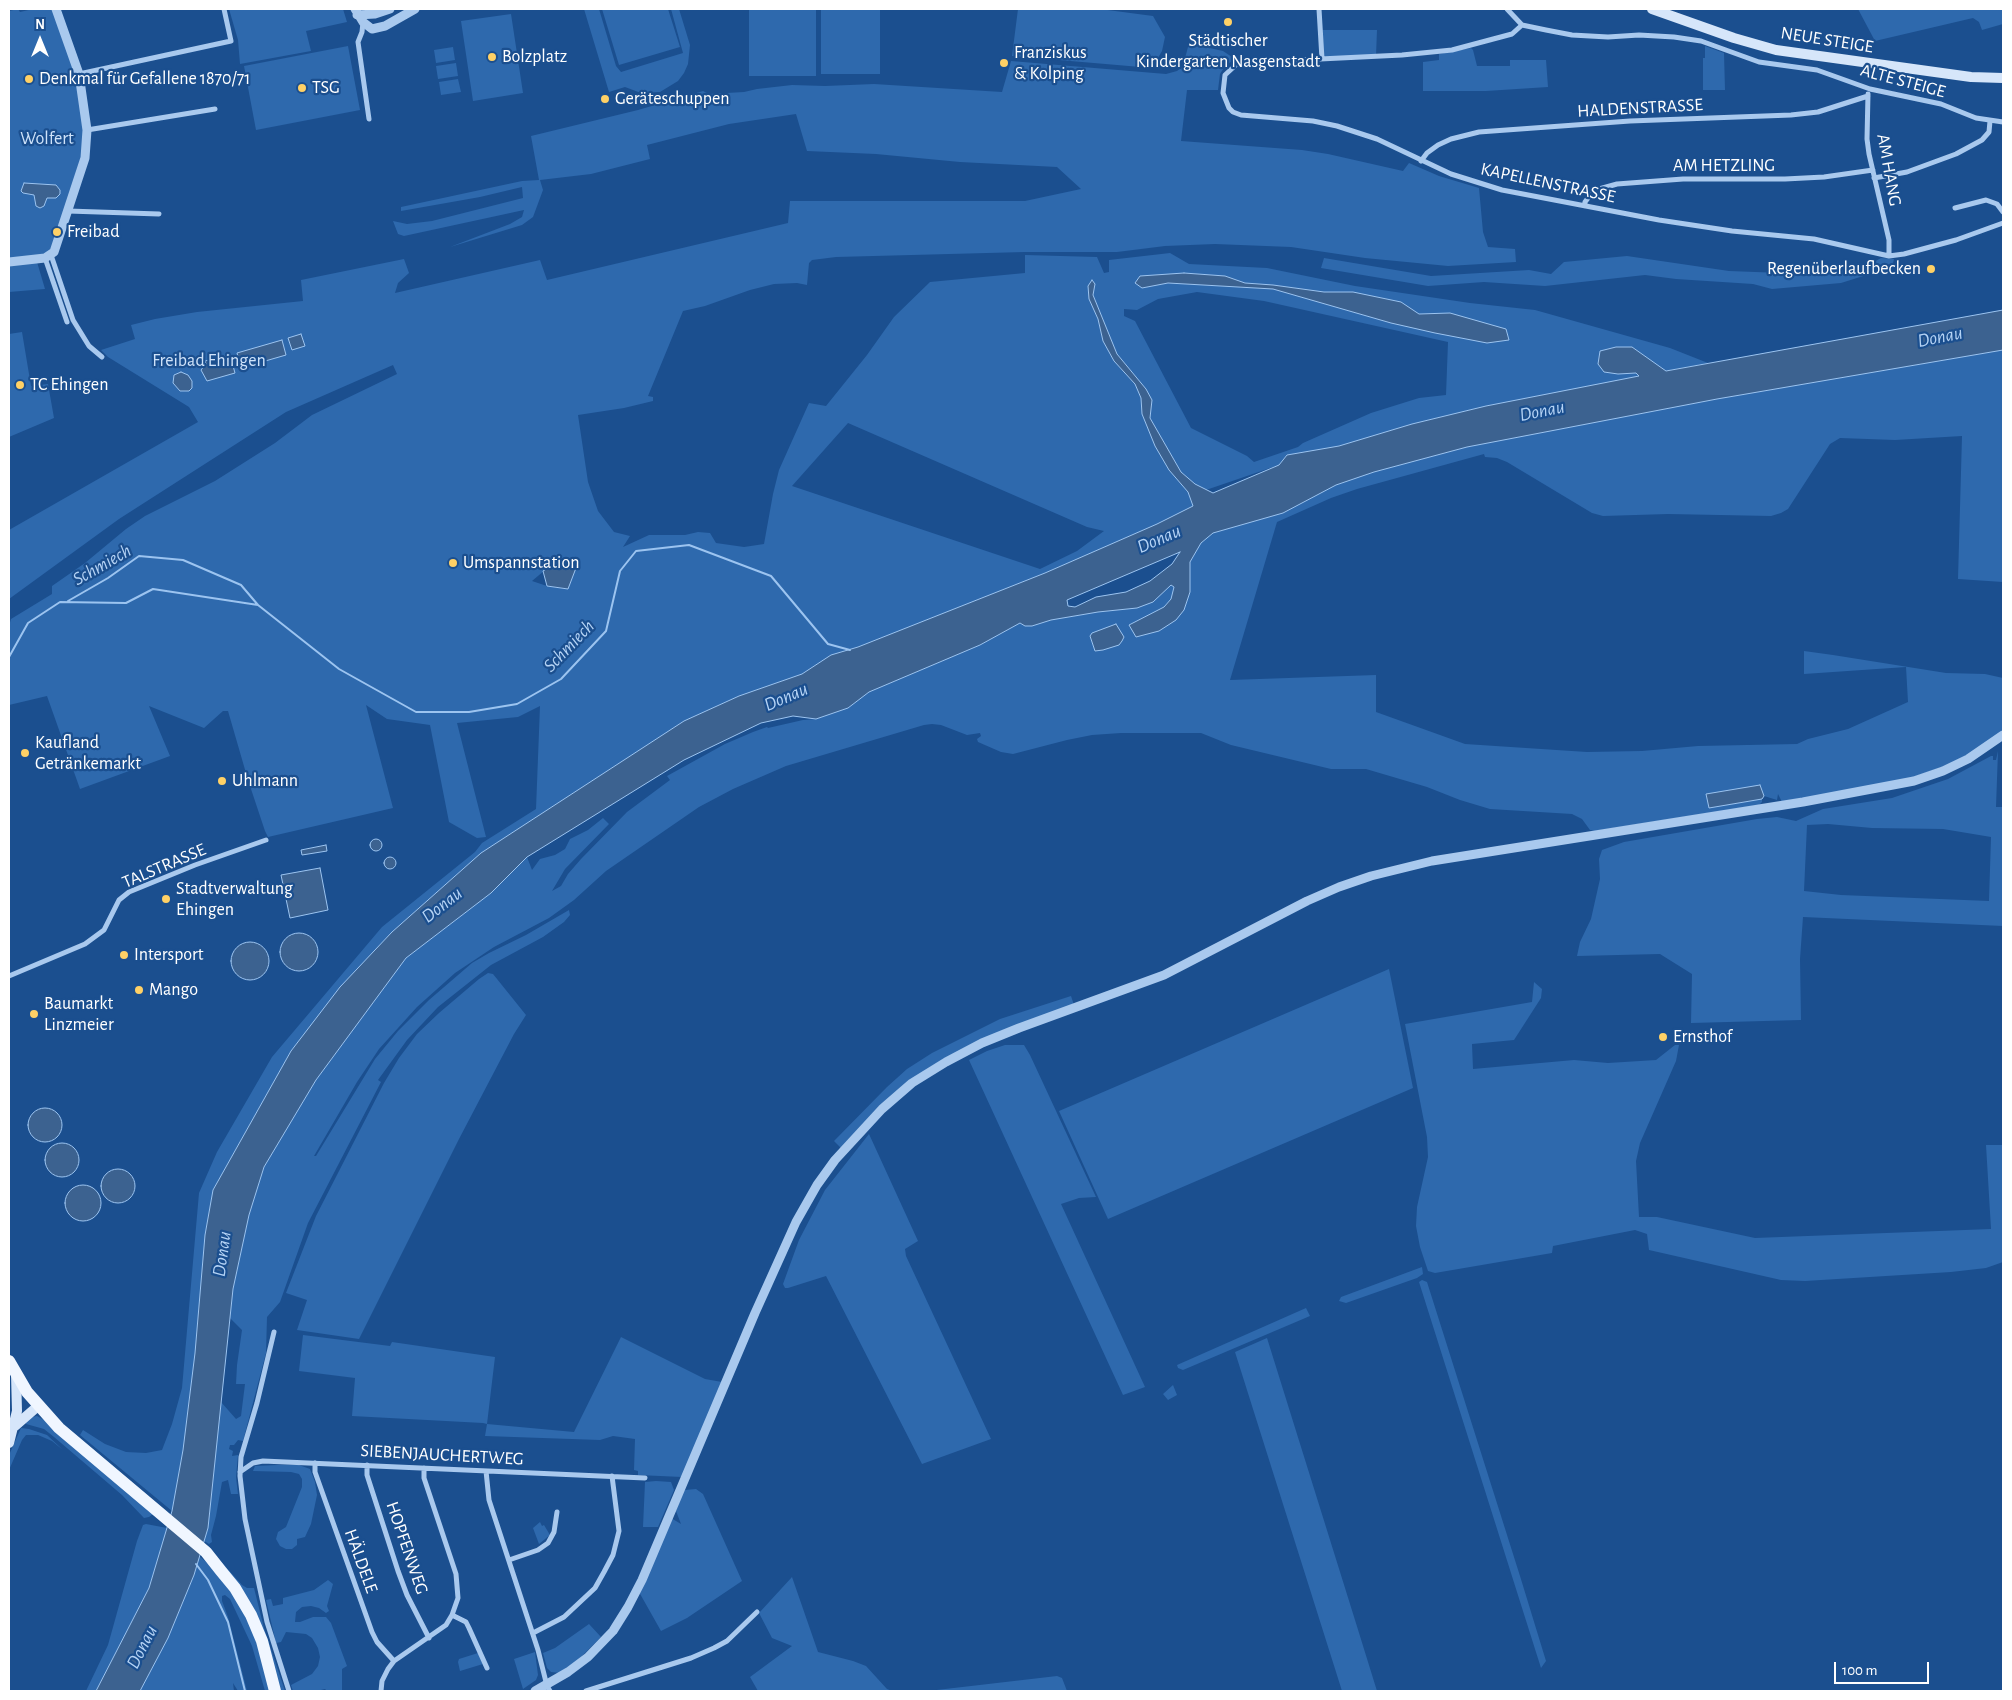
<!DOCTYPE html>
<html>
<head>
<meta charset="utf-8">
<style>
	body { margin:0 }
	#map { position:relative; width:2012px; height:1700px; overflow:hidden; background:#1b4f8f; font-family:"Alegreya Sans",sans-serif }
	canvas { display:block }
	.frame { position:absolute; inset:0; border:10px solid #fff; pointer-events:none }
	.north { position:absolute; left:15px; top:15px; width:50px; height:50px; -webkit-text-stroke:4px #1b4f8f; paint-order:stroke; rotate:0deg; font-size:14px; font-weight:700; line-height:20px; text-align:center; color:#fff }
	.north::after { content:''; display:block; margin:auto; width:18px; height:22px; background:#fff; clip-path:polygon(50% 0,100% 100%,50% 72%,0 100%) }
	.scale { position:absolute; left:1834px; top:1662px; width:95px; height:22px; box-sizing:border-box; border:2px solid #fff; border-top:0; padding-left:6px; font-size:15px; line-height:18px; white-space:nowrap; color:#fff; -webkit-text-stroke:4px #1b4f8f; paint-order:stroke }
</style>
</head>
<body>
<div id="map">
<canvas width="2012" height="1700"></canvas>
<div class="frame"></div>
<div class="north">N</div>
<div class="scale">100 m</div>
</div>
<script>
const c = document.querySelector('canvas').getContext('2d');
c.lineJoin = 'round';
function fillPath(path, color) { c.fillStyle = color; c.fill(path, 'evenodd'); }
const poly = rows => new Path2D(rows.map(r => 'M' + r).join(''));
function strokePath(path, color, width, dash) { c.strokeStyle = color; c.lineWidth = width; c.lineCap = dash ? 'butt' : 'round'; c.setLineDash(dash || []); c.stroke(path); }
function write(font, color, halo, rows, align = 'center') {
  c.font = font + ' "Alegreya Sans",sans-serif'; c.lineWidth = 4.5; c.setLineDash([]); c.textBaseline = 'middle'; c.strokeStyle = halo; c.fillStyle = color; for (const [text, x, y, turn = 0] of rows) {
    c.save(); c.translate(x, y); c.rotate((+turn || 0) * Math.PI / 180); c.textAlign = isNaN(turn) ? turn : align; if (halo) c.strokeText(text, 0, 0); c.fillText(text, 0, 0); c.restore();
  }
}
fillPath(poly([
	[18,9,20,12,33,9,56,9,68,41,87,130,85,158,51,255,9,260,9,11],
	[229,9,343,9,347,22,306,31,311,51,240,64,238,40],
	[584,9,599,9,616,66,621,72,683,53,671,9,679,9,690,45,688,64,684,73,678,81,660,92,641,93,625,87,609,92],
	[602,9,668,9,680,47,619,65],
	[749,9,816,9,816,76,749,76],
	[821,9,880,9,880,74,821,74],
	[1018,9,1100,9,1153,16,1165,37,1162,51,1152,68,1012,56],
	[1858,9,2003,9,2003,24,1982,30,1979,22,1973,18,1875,41],
	[511,14,523,93,473,101,461,21],
	[1321,30,1377,30,1376,56,1322,59],
	[1196,45,1223,51,1235,59,1225,66,1220,74,1218,90,1187,90,1181,141,1302,150,1328,154,1403,171,1409,163,1439,176,1479,188,1483,232,1488,247,1515,249,1516,262,1448,266,1365,258,1291,247,1215,244,1165,246,1117,252,1025,252,836,257,812,260,809,263,807,285,797,283,774,284,750,290,705,306,683,311,648,396,653,397,653,401,624,408,578,415,588,482,598,511,614,532,630,536,623,547,649,535,685,535,698,532,710,533,716,543,744,547,764,544,773,494,779,470,809,403,826,406,867,355,894,317,930,282,1025,273,1025,255,1097,257,1104,273,1109,272,1109,260,1170,253,1189,264,1267,268,1355,286,1470,303,1535,310,1670,348,1708,363,1665,371,1632,347,1616,347,1600,351,1598,364,1618,374,1637,373,1640,376,1486,406,1412,424,1326,450,1287,455,1279,465,1206,490,1195,484,1181,472,1150,418,1152,400,1146,389,1117,354,1093,295,1095,284,1089,299,1098,319,1103,341,1114,361,1135,384,1141,398,1142,414,1169,470,1188,492,1193,506,1157,524,1045,573,858,647,831,655,802,674,739,696,684,721,481,853,392,932,340,988,291,1051,213,1190,205,1235,195,1353,183,1450,172,1511,80,1435,83,1430,105,1444,126,1452,146,1453,162,1450,172,1424,182,1388,199,1193,217,1152,272,1057,382,927,475,852,482,843,536,809,540,706,518,717,457,723,486,837,477,838,449,822,430,725,387,719,366,705,393,808,268,837,265,831,248,780,228,711,223,711,204,728,149,706,170,756,80,789,47,696,9,705,9,626,11,619,52,594,52,586,85,563,126,529,145,516,215,481,275,443,312,415,397,374,393,365,286,412,119,519,9,599,9,530,198,422,189,407,108,357,101,350,135,339,131,325,155,319,197,312,303,301,301,280,404,259,409,273,398,283,395,293,540,260,547,280,788,223,790,201,1025,201,1081,189,1057,167,960,162,876,154,807,151,796,114,729,124,647,145,650,159,591,174,540,180,543,190,533,217,522,225,450,247,510,224,522,217,524,210,404,236,398,234,393,221,407,224,432,221,523,198,522,187,480,197,401,211,401,207,522,181,539,180,531,136,638,110,703,91,709,94,744,92,757,89,792,85,825,86,874,84,1002,92,1011,61,1166,74,1177,71,1183,66,1188,47],
	[1184,273,1225,276,1245,283,1273,285,1324,292,1353,292,1401,302,1419,314,1450,313,1391,323,1273,289,1168,283,1142,288],
	[1197,292,1264,301,1448,342,1446,395,1419,398,1371,413,1303,443,1298,447,1254,462,1247,456,1191,428,1135,321,1124,316,1124,309,1137,310,1158,299],
	[848,423,1087,527,1104,531,1077,551,1040,569,792,486],
	[551,565,567,589,547,586,532,581],
	[348,46,360,110,256,130,244,66],
	[1705,46,1724,53,1725,90,1703,90,1703,58,1705,58],
	[453,47,455,60,436,63,434,50],
	[1471,48,1473,50,1477,66,1510,66,1510,60,1546,60,1548,87,1486,91,1423,91,1423,62,1439,60,1439,54],
	[456,63,458,76,438,79,436,66],
	[458,79,461,92,441,95,439,82],
	[1627,256,1729,271,1808,274,1865,267,1881,258,1894,259,1892,267,1841,283,1772,289,1753,284,1676,279,1645,275,1545,286,1484,282,1428,286,1321,268,1324,258,1431,276,1529,270,1551,274,1564,262],
	[37,262,45,289,9,292,9,264],
	[22,332,31,386,48,384,54,418,9,437,9,334],
	[2003,350,2003,582,1958,579,1962,436,1895,440,1840,438,1830,444,1788,509,1781,513,1771,516,1668,514,1603,516,1592,513,1507,462,1497,458,1485,457,1484,454,1357,489,1331,498,1277,522,1230,680,1376,675,1376,712,1465,744,1587,752,1642,751,1698,746,1797,744,1808,739,1848,729,1908,702,1906,667,1804,674,1804,651,1833,655,1946,673,1985,674,2003,678,2003,731,1985,745,1953,763,1902,781,1782,802,1778,794,1777,800,1764,796,1760,785,1706,794,1709,808,1762,799,1762,802,1759,805,1595,831,1590,830,1582,819,1572,814,1490,809,1460,800,1427,787,1366,769,1331,769,1231,745,1201,733,1121,733,1092,735,1067,740,1013,754,1001,752,978,742,977,739,981,736,980,733,967,735,941,725,932,724,924,725,786,766,733,789,699,807,606,871,574,900,549,918,494,947,455,973,417,1007,379,1049,357,1082,314,1156,316,1156,375,1059,398,1031,429,1000,472,963,489,953,526,935,569,910,570,915,564,922,543,937,491,965,438,1007,407,1040,378,1080,381,1082,308,1223,280,1302,267,1317,266,1353,243,1441,238,1440,234,1445,230,1445,229,1449,233,1451,232,1456,238,1455,236,1477,238,1494,231,1494,228,1480,222,1482,216,1516,211,1535,212,1542,209,1544,204,1541,208,1528,221,1402,236,1419,241,1416,245,1384,236,1384,237,1365,242,1330,230,1318,233,1289,249,1215,264,1167,316,1080,406,958,491,893,527,857,532,870,540,859,555,855,565,849,570,839,588,830,603,818,609,824,565,869,552,891,561,886,568,874,581,859,627,812,670,780,667,776,725,744,753,732,767,727,768,728,803,720,816,719,848,708,869,692,980,645,1020,623,1032,626,1051,620,1098,612,1137,608,1171,585,1174,587,1171,599,1164,607,1129,625,1159,631,1190,577,1190,562,1201,543,1213,533,1283,513,1336,485,1374,472,1467,447,1717,399],
	[1998,751,1996,807,2003,807,2003,926,1803,917,1800,959,1801,1020,1691,1023,1692,974,1660,954,1577,956,1580,942,1591,919,1600,879,1599,859,1602,850,1624,842,1757,819,1777,817,1796,821,1823,809,1892,798,1948,779,1991,756,1993,756,1993,760,1996,760],
	[1828,824,1872,828,1943,829,1991,837,1989,901,1841,895,1804,891,1807,825],
	[1389,969,1413,1088,1108,1219,1059,1111],
	[488,973,493,974,526,1015,514,1034,459,1139,359,1339,297,1330,307,1300,286,1293,316,1216,384,1083,399,1058,417,1034,439,1013,479,979],
	[1534,982,1542,989,1541,998,1514,1040,1472,1044,1473,1069,1574,1060,1608,1063,1656,1060,1675,1045,1679,1045,1676,1061,1640,1143,1636,1161,1639,1217,1657,1217,1755,1238,1991,1229,1986,1145,2003,1145,2003,1262,1986,1268,1951,1272,1805,1281,1781,1280,1649,1250,1647,1234,1635,1230,1553,1246,1552,1253,1435,1273,1428,1271,1420,1247,1416,1226,1417,1207,1428,1157,1427,1137,1405,1024,1532,1002],
	[1071,996,1074,1005,970,1045,930,1067,881,1104,841,1148,834,1141,887,1087,907,1069,932,1053,1000,1019],
	[1005,1045,1024,1045,1030,1055,1096,1197,1079,1198,1061,1204,1145,1387,1123,1395,969,1060,987,1051],
	[869,1134,918,1241,905,1249,906,1256,991,1439,922,1464,826,1276,788,1288,785,1288,783,1284,799,1240,825,1190],
	[1422,1267,1423,1274,1417,1278,1346,1303,1339,1301,1341,1297],
	[1422,1280,1427,1282,1520,1576,1546,1661,1541,1668,1419,1282],
	[1306,1308,1310,1316,1183,1370,1178,1368,1177,1365],
	[303,1335,390,1346,392,1342,495,1357,487,1424,574,1432,621,1337,705,1379,722,1382,682,1477,638,1475,638,1471,634,1470,635,1439,613,1436,600,1440,485,1436,487,1424,483,1423,352,1416,355,1378,299,1371],
	[1267,1338,1355,1620,1377,1691,1342,1691,1235,1352],
	[1173,1385,1177,1395,1168,1400,1163,1394],
	[37,1416,46,1421,153,1514,149,1517,144,1518,122,1495,54,1437,44,1429,26,1424,26,1422,32,1417],
	[21,1428,29,1429,47,1435,63,1450,52,1441,38,1435,26,1435,22,1440,9,1470,9,1455],
	[277,1465,299,1465,310,1469,315,1482,317,1495,311,1524,305,1537,297,1539,297,1545,292,1549,286,1549,280,1546,276,1539,278,1532,286,1527,302,1487,302,1479,299,1474,291,1472,253,1471,255,1466],
	[656,1481,671,1482,674,1490,658,1527,643,1527,645,1482],
	[696,1489,703,1494,742,1581,687,1618,661,1631,639,1592,671,1518,681,1524,676,1511,682,1494,685,1490],
	[540,1522,542,1526,544,1525,550,1535,539,1544,533,1528],
	[146,1524,167,1528,149,1588,96,1691,86,1691,108,1645,137,1541,143,1525],
	[214,1554,242,1585,247,1588,254,1588,264,1628,285,1691,279,1691,273,1663],
	[199,1556,210,1565,232,1590,256,1638,271,1691,265,1691,252,1646,230,1599,225,1595,222,1596,222,1601,228,1617,247,1691,238,1691,233,1683,234,1691,140,1691,168,1638,194,1575],
	[792,1577,818,1652,853,1661,866,1666,887,1689,892,1691,758,1691,750,1677,792,1646,772,1638,759,1613],
	[328,1580,333,1584,327,1606,329,1611,326,1613,319,1608,311,1606,302,1607,296,1612,295,1622,300,1622,313,1617,326,1617,331,1623,347,1666,342,1669,342,1690,327,1691,325,1689,317,1691,293,1691,291,1685,312,1674,318,1666,320,1657,318,1648,312,1638,306,1634,286,1632,281,1642,276,1643,266,1600,271,1599,273,1606,283,1604,283,1598,314,1590],
	[589,1624,601,1637,577,1661,560,1673,551,1672,547,1668,543,1653,555,1648],
	[535,1652,538,1675,536,1680,523,1689,514,1659],
	[478,1653,483,1664,460,1671,458,1662,459,1659],
	[1057,1676,1062,1678,1067,1691,928,1691]
]), '#2e69ad');
const water = poly([
	[24,183,56,185,60,190,60,194,56,198,47,198,44,206,40,208,36,206,34,195,23,193,21,191,24,183],
	[1184,273,1225,276,1245,283,1273,285,1324,292,1353,292,1401,302,1419,314,1450,313,1506,329,1509,340,1487,343,1435,333,1391,323,1273,289,1168,283,1142,288,1135,283,1140,276,1184,273],
	[1092,280,1095,284,1093,295,1117,354,1146,389,1152,400,1150,418,1181,472,1195,484,1213,493,1279,465,1287,455,1339,446,1412,424,1486,406,1639,376,1636,373,1618,374,1604,372,1598,364,1600,351,1616,347,1632,347,1666,371,2003,310,2003,350,1717,399,1467,447,1374,472,1336,485,1283,513,1213,533,1201,543,1190,562,1190,592,1184,610,1176,620,1159,631,1136,637,1129,625,1164,607,1171,599,1174,587,1171,585,1153,602,1137,608,1098,612,1051,620,1032,626,1025,626,1020,623,980,645,869,692,848,708,816,719,793,716,761,723,684,760,527,857,491,893,406,958,316,1080,264,1167,249,1215,233,1289,208,1528,194,1575,168,1638,140,1691,96,1691,149,1588,172,1511,183,1450,195,1353,205,1235,213,1190,291,1051,340,987,392,932,481,853,684,721,739,696,802,674,831,655,858,647,1045,573,1157,524,1193,506,1188,492,1169,470,1155,446,1142,414,1141,398,1135,384,1114,361,1103,341,1098,319,1089,299,1088,286,1092,280],
	[1180,552,1172,564,1150,581,1126,592,1096,597,1075,607,1068,606,1067,600,1180,552],
	[301,334,305,346,292,350,288,338,301,334],
	[282,340,286,355,241,368,237,353,282,340],
	[230,355,235,373,207,381,201,370,206,364,205,361,230,355],
	[181,372,188,375,192,381,192,388,189,391,180,391,173,383,174,375,181,372],
	[571,561,576,568,568,589,547,586,543,571,558,562,571,561],
	[1116,624,1124,637,1122,641,1119,645,1103,650,1095,651,1090,636,1092,633,1116,624],
	[1760,785,1764,796,1762,799,1709,808,1706,794,1760,785],
	'370 845a6 6 0 1 1 12 0a6 6 0 1 1-12 0Z',
	[326,845,327,851,302,855,301,850,326,845],
	'384 863a6 6 0 1 1 12 0a6 6 0 1 1-12 0Z',
	[320,868,328,910,290,918,281,875,320,868],
	'280 952a19 19 0 1 1 38 0a19 19 0 1 1-38 0Z',
	'231 961a19 19 0 1 1 38 0a19 19 0 1 1-38 0Z',
	'28 1125a17 17 0 1 1 34 0a17 17 0 1 1-34 0Z',
	'45 1160a17 17 0 1 1 34 0a17 17 0 1 1-34 0Z',
	'101 1186a17 17 0 1 1 34 0a17 17 0 1 1-34 0Z',
	'65 1203a18 18 0 1 1 36 0a18 18 0 1 1-36 0Z'
]);
fillPath(water, '#3c6290');
strokePath(water, '#9cc4f0', 1);
strokePath(poly([
	[68,601,108,578,139,556,183,560,241,585,258,605],
	[9,657,28,623,60,602,126,603,153,589,258,605,339,669,416,712,469,712,517,704,561,679,606,631,620,571,636,551,689,545,771,576,828,644,850,650],
	[196,1564,208,1580,228,1622,245,1691]
]), '#9cc4f0', 2);
strokePath(poly([
	[1319,9,1322,59],
	[1507,9,1522,25,1546,30,1572,35,1608,37,1639,35,1674,37,1701,41,1759,62,1817,70,1870,89,1941,104,1976,118,2003,122],
	[363,22,362,32,358,42,369,119],
	[1522,25,1512,34,1452,50,1402,55,1238,63,1225,75,1223,93,1229,108,1233,112,1241,115,1313,121,1337,126,1377,139,1451,174,1502,190,1659,220,1732,231,1814,239,1889,256,1904,254,1956,240,2003,223],
	[79,74,231,41,224,9],
	[1868,94,1867,139,1869,154,1889,240,1889,256],
	[87,130,215,109],
	[1421,161,1427,153,1438,145,1451,139,1479,132,1630,121,1791,115,1818,112,1868,96],
	[1874,178,1907,172,1956,154,1982,140,1989,132,1990,121],
	[1585,206,1585,202,1591,194,1599,189,1617,184,1683,179,1785,179,1824,177,1873,170],
	[1955,208,1986,200,1997,204,2003,212],
	[68,211,159,214],
	[51,255,73,320,89,346,102,357],
	[45,258,67,322],
	[9,976,85,944,104,930,119,900,129,892,195,865,266,840],
	[274,1332,257,1403,241,1457,240,1476,245,1519,267,1622,289,1691],
	[315,1463,315,1472,372,1632,377,1642,394,1661],
	[367,1465,367,1475,398,1571,407,1595,429,1638],
	[486,1471,489,1500,538,1650,547,1686,550,1691],
	[240,1472,253,1463,263,1461,645,1478],
	[509,1560,538,1550,548,1543,554,1532,557,1512],
	[452,1615,466,1622,469,1628,487,1668],
	[533,1633,564,1617,595,1588,604,1572,613,1555,619,1531,612,1476],
	[381,1691,382,1681,388,1669,394,1661,446,1625,452,1615,458,1598,456,1574,424,1478,424,1468],
	[586,1691,691,1658,714,1648,727,1641,757,1612]
]), '#a9c9ee', 5);
strokePath(poly([
	[355,9,363,22,372,29,385,26,415,9],
	[357,15,375,14,390,9],
	[9,262,45,258,54,252,85,158,87,130,79,74,56,9],
	[535,1691,568,1672,588,1657,613,1631,628,1607,642,1580,755,1313,796,1222,817,1185,835,1160,882,1109,912,1083,946,1062,982,1043,1019,1028,1164,975,1307,901,1339,887,1371,876,1432,861,1803,802,1914,781,1943,771,1968,759,2003,735]
]), '#a9c9ee', 9);
strokePath(poly([
	[1652,9,1734,38,1776,50,1971,77,2003,78],
	[15,1426,38,1406],
	[9,1443,17,1411,16,1374]
]), '#d6e6fa', 10);
strokePath(poly([
	[9,1361,27,1392,59,1428,206,1552,221,1571,235,1588,251,1615,262,1641,275,1691]
]), '#f0f6ff', 12);
for (const [x, y, r, color] of [
	[1228,22,5,"#ffd166"],
	[492,57,5,"#ffd166"],
	[1004,63,5,"#ffd166"],
	[29,79,5,"#ffd166"],
	[302,88,5,"#ffd166"],
	[605,99,5,"#ffd166"],
	[57,232,5,"#ffd166"],
	[1931,269,5,"#ffd166"],
	[20,385,5,"#ffd166"],
	[453,563,5,"#ffd166"],
	[25,753,5,"#ffd166"],
	[222,781,5,"#ffd166"],
	[166,899,5,"#ffd166"],
	[124,955,5,"#ffd166"],
	[139,990,5,"#ffd166"],
	[34,1014,5,"#ffd166"],
	[1663,1037,5,"#ffd166"]
]) { const dot = new Path2D(); dot.arc(x, y, r, 0, 2 * Math.PI); c.fillStyle = color; c.fill(dot); strokePath(dot, '#1b4f8f', 2); }
write('18px', '#fff', '#1b4f8f', [
	["NEUE STEIGE",1827,40,9],
	["ALTE STEIGE",1903,81,15],
	["HALDENSTRASSE",1640,108,-3],
	["AM HETZLING",1724,166],
	["AM HANG",1889,170,80],
	["KAPELLENSTRASSE",1548,183,12],
	["TALSTRASSE",164,866,-23],
	["SIEBENJAUCHERTWEG",442,1455,3],
	["HOPFENWEG",407,1548,71],
	["HÄLDELE",361,1561,70]
]);
write('18px', '#fff', '#1b4f8f', [
	["Städtischer",1228,41,"center"],
	["Kindergarten Nasgenstadt",1228,62,"center"],
	["Franziskus",1014,53],
	["& Kolping",1014,74],
	["Bolzplatz",502,57],
	["Denkmal für Gefallene 1870/71",39,79],
	["TSG",312,88],
	["Geräteschuppen",615,99],
	["Freibad",67,232],
	["Regenüberlaufbecken",1921,269,"right"],
	["TC Ehingen",30,385],
	["Umspannstation",463,563],
	["Kaufland",35,743],
	["Getränkemarkt",35,764],
	["Uhlmann",232,781],
	["Stadtverwaltung",176,889],
	["Ehingen",176,910],
	["Intersport",134,955],
	["Mango",149,990],
	["Baumarkt",44,1004],
	["Linzmeier",44,1025],
	["Ernsthof",1673,1037]
], 'left');
write('18px', '#cfe3fa', '#1b4f8f', [
	["Wolfert",47,139],
	["Freibad Ehingen",209,361]
]);
write('italic 19px', '#b5d3f5', '#1b4f8f', [
	["Donau",1940,337,-11],
	["Donau",1542,411,-11],
	["Donau",1159,539,-23],
	["Schmiech",102,565,-30],
	["Schmiech",569,646,-46],
	["Donau",786,697,-23],
	["Donau",442,905,-38],
	["Donau",222,1254,-82],
	["Donau",142,1647,-63]
]);
</script>
</body>
</html>
